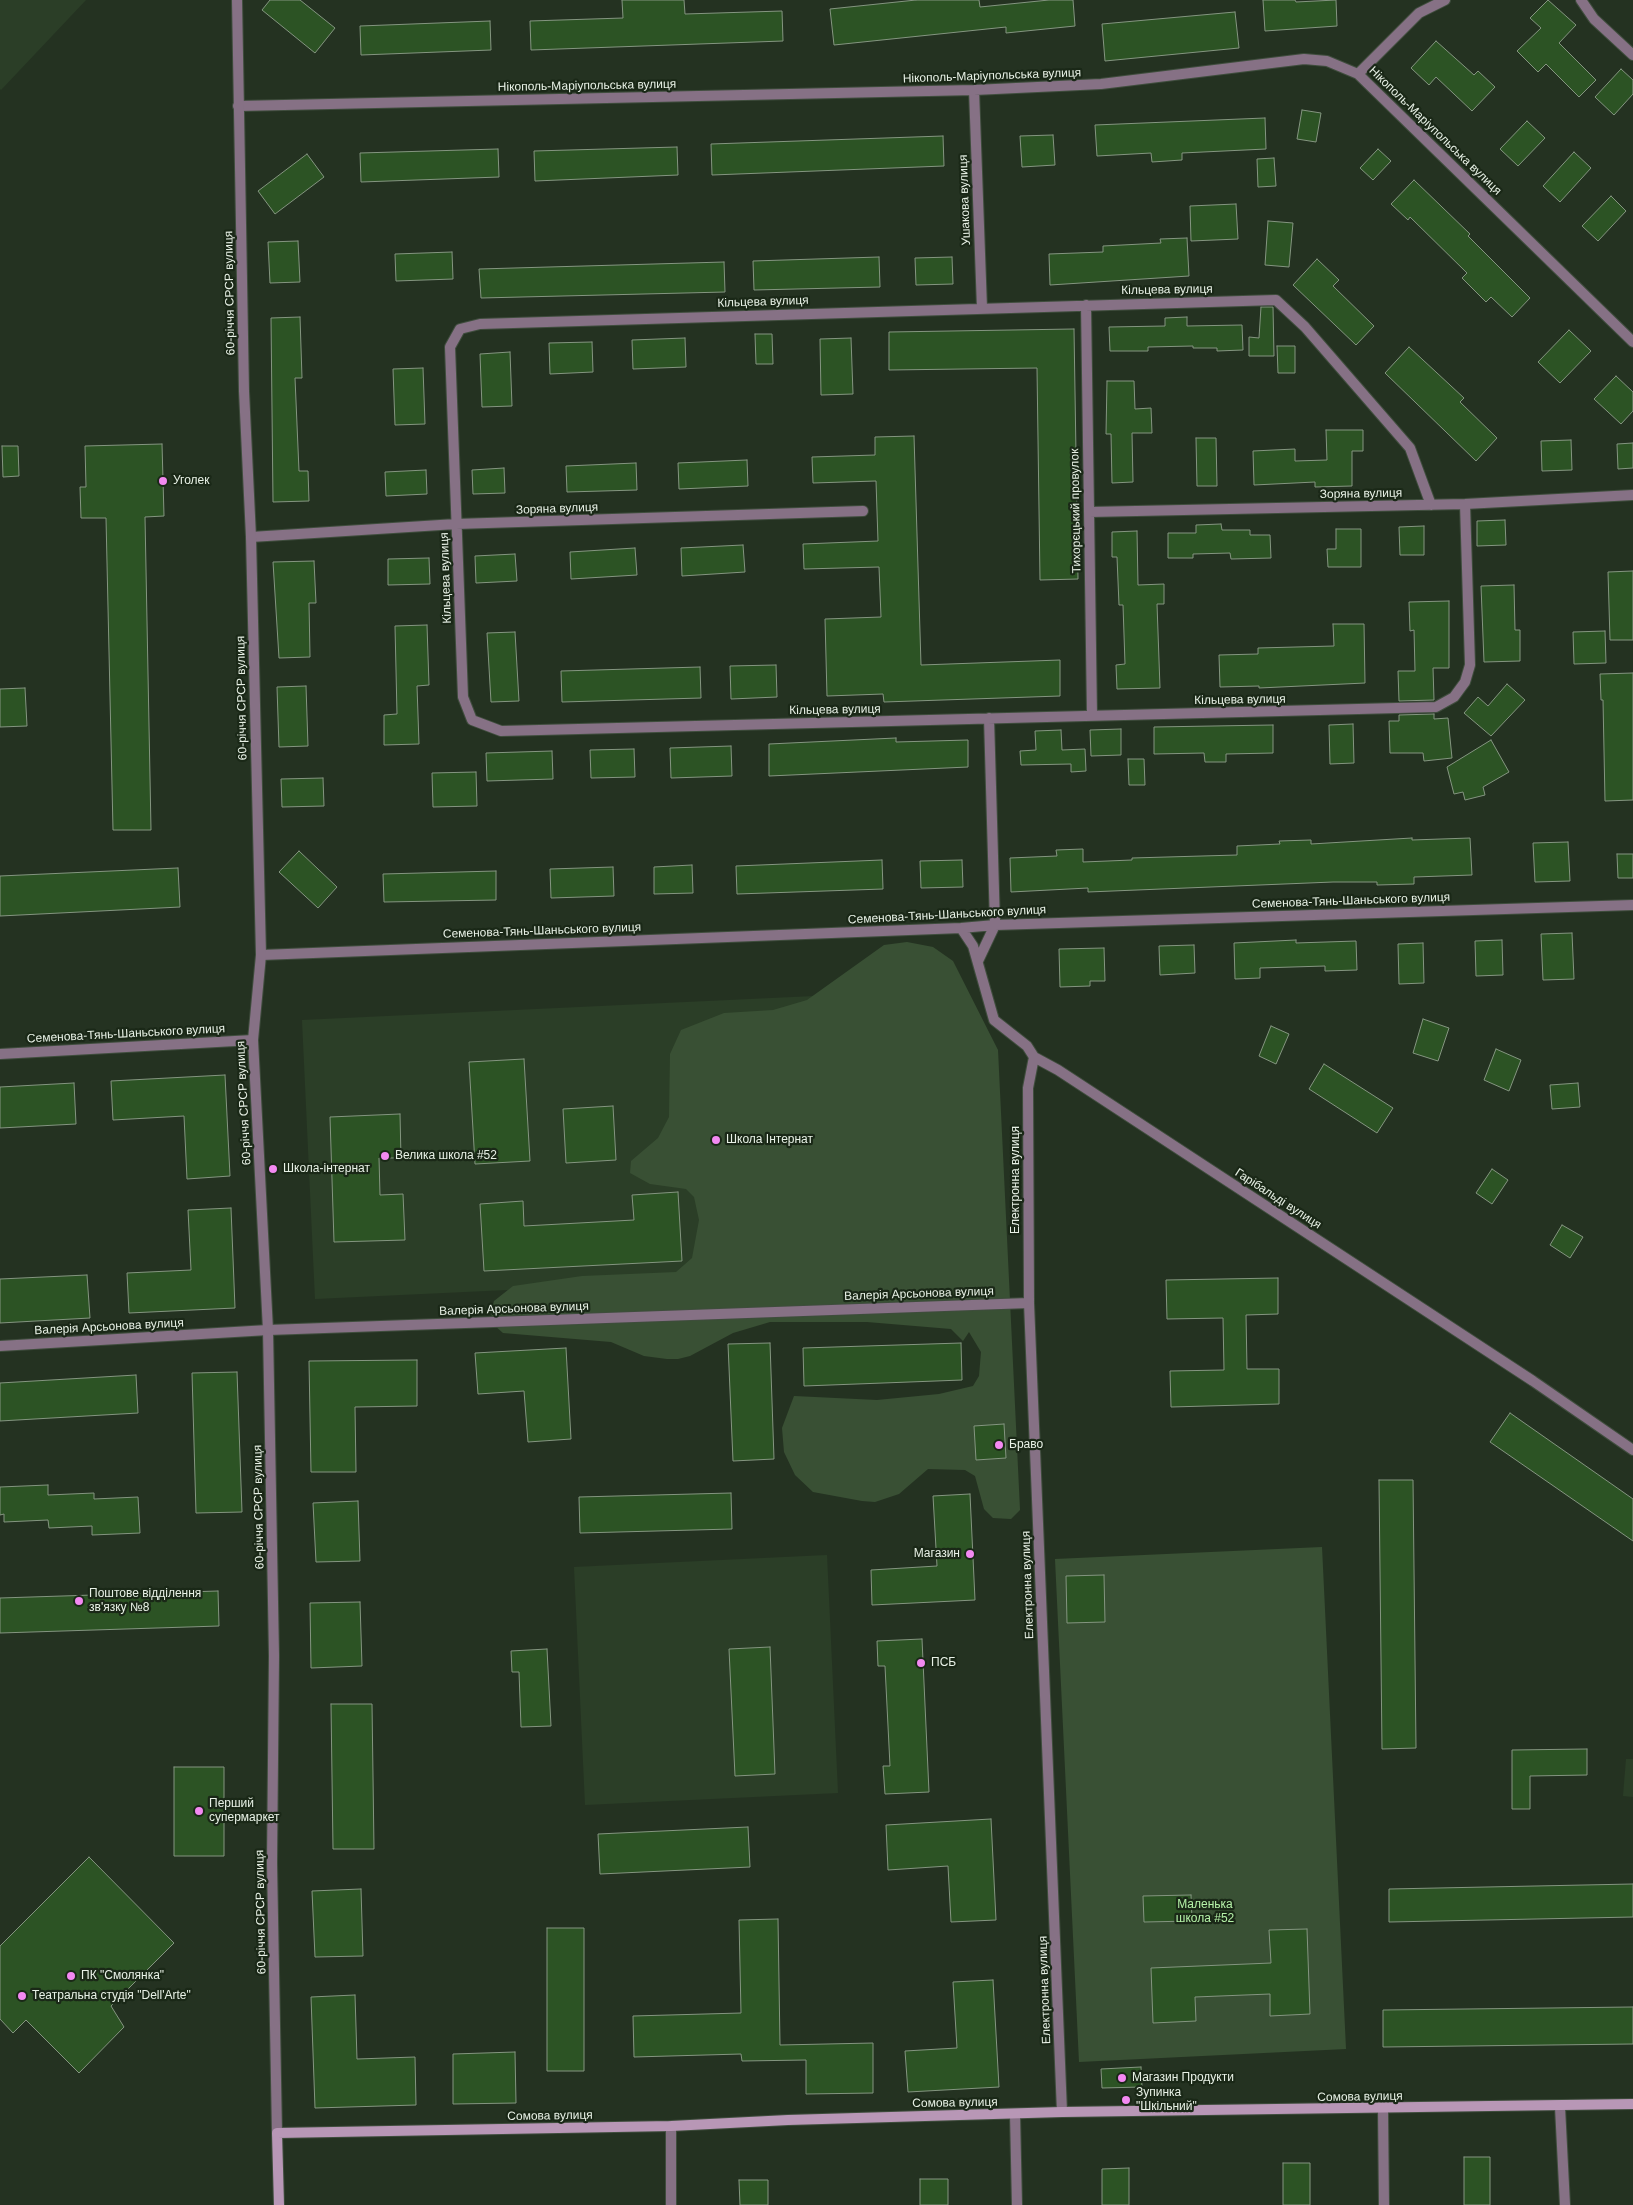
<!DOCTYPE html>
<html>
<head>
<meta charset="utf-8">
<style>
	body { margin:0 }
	canvas { display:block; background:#243221 }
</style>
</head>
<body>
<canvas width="1633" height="2205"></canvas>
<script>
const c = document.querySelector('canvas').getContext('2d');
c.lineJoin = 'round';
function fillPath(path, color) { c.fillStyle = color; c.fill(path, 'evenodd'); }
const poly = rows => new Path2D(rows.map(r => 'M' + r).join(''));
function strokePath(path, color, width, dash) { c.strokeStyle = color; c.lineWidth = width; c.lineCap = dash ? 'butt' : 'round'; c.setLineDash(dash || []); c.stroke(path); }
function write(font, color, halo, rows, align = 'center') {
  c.font = font + ' Arial,sans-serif'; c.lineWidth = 4.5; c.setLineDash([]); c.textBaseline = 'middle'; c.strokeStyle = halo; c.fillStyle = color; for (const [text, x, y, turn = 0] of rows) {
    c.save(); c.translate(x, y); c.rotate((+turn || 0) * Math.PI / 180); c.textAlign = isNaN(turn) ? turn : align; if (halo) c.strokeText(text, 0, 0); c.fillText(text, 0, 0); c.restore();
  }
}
fillPath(poly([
	[0,0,86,0,1,90,0,89],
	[964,989,977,1268,315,1299,302,1020],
	[827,1555,838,1793,585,1805,574,1567],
	[1626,1759,1633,1759,1633,1797,1623,1796]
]), '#2b3e27');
fillPath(poly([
	[907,942,933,947,953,961,998,1050,1020,1510,1011,1519,993,1518,984,1509,975,1476,965,1470,928,1469,899,1494,875,1502,862,1501,813,1492,795,1475,784,1452,782,1428,794,1396,877,1400,939,1394,973,1386,979,1376,981,1352,969,1332,963,1341,951,1329,867,1322,770,1322,733,1333,690,1356,678,1359,667,1359,644,1356,611,1342,503,1333,494,1325,491,1313,494,1301,513,1286,582,1276,676,1272,692,1258,699,1220,694,1197,686,1189,650,1184,630,1173,631,1161,658,1138,669,1117,670,1054,681,1030,724,1013,773,1010,807,1000,884,945],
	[1322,1547,1346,2049,1079,2062,1055,1559]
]), '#395034');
const building = poly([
	[270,0,300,0,335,28,315,53,262,10,270,0],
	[622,0,684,0,685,14,782,11,783,41,531,50,530,21,623,18,622,0],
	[916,0,979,0,980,7,1049,0,1073,0,1075,26,1006,33,1006,27,834,45,830,9,916,0],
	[1263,0,1295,0,1296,2,1336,0,1337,26,1265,31,1263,0],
	[1548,0,1576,25,1559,43,1596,80,1579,97,1546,64,1538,72,1517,51,1541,28,1530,18,1548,0],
	[1235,12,1239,48,1105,61,1102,24,1235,12],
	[490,21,491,50,361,55,360,26,490,21],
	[1436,41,1474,75,1478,71,1495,87,1472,111,1436,77,1429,85,1411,68,1436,41],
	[1621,69,1633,80,1633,94,1614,115,1595,97,1621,69],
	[1302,110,1321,113,1316,142,1297,139,1302,110],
	[1265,118,1266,149,1182,153,1182,160,1152,162,1151,153,1097,156,1095,125,1265,118],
	[1527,121,1545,138,1518,166,1500,149,1527,121],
	[1053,135,1055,165,1022,167,1020,136,1053,135],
	[943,136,944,166,712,175,711,144,943,136],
	[677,147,678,175,535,181,534,151,677,147],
	[498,149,499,177,361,182,360,153,498,149],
	[1378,149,1391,161,1373,180,1360,168,1378,149],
	[1574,152,1591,168,1560,202,1543,186,1574,152],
	[307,154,324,177,275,214,258,191,307,154],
	[1274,158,1276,186,1258,187,1257,159,1274,158],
	[1414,180,1470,234,1468,236,1530,298,1512,317,1491,297,1486,302,1462,278,1467,273,1410,217,1408,220,1391,204,1414,180],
	[1611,196,1626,211,1598,241,1582,226,1611,196],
	[1236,204,1238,239,1191,241,1190,206,1236,204],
	[1268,221,1293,223,1289,267,1265,265,1268,221],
	[1187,238,1189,276,1050,285,1049,254,1103,252,1103,246,1161,243,1160,239,1187,238],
	[298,241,300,282,270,283,268,242,298,241],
	[452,252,453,279,396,281,395,254,452,252],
	[879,257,880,287,754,290,753,261,879,257],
	[952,257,953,284,916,285,915,258,952,257],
	[1317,259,1339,280,1333,286,1374,326,1356,345,1293,285,1317,259],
	[724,262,725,292,481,298,479,269,724,262],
	[1261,307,1273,307,1274,356,1249,356,1249,337,1259,338,1261,307],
	[300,317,302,378,295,378,299,471,308,471,309,501,273,502,271,318,300,317],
	[1187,317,1187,326,1242,325,1243,350,1217,351,1217,348,1193,348,1193,346,1148,347,1148,351,1110,351,1109,327,1165,326,1165,318,1187,317],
	[1074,329,1078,579,1040,580,1037,368,889,370,889,332,1074,329],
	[1569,330,1591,351,1560,383,1538,362,1569,330],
	[755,334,772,334,773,364,756,364,755,334],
	[685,338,686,367,633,369,632,340,685,338],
	[851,338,853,394,821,395,820,339,851,338],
	[592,342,593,372,550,374,549,343,592,342],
	[1277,346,1295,346,1295,373,1278,373,1277,346],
	[1409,347,1464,398,1460,402,1497,438,1476,461,1385,373,1409,347],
	[510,352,512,406,482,407,480,354,510,352],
	[423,368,425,424,395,425,393,369,423,368],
	[1616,376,1633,392,1633,411,1621,424,1594,399,1616,376],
	[1107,381,1134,381,1135,409,1151,408,1152,433,1132,433,1133,482,1112,483,1111,434,1106,434,1107,381],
	[1326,430,1363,430,1363,451,1352,451,1352,486,1315,487,1315,482,1254,485,1253,451,1295,449,1295,461,1327,460,1326,430],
	[914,436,921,665,1060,660,1060,696,884,702,883,694,827,696,825,619,881,617,879,567,804,569,803,544,878,541,876,481,813,483,812,457,875,455,875,437,914,436],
	[1196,438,1216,438,1217,486,1197,486,1196,438],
	[1571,440,1572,470,1542,471,1541,441,1571,440],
	[1633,443,1633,468,1618,469,1617,444,1633,443],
	[162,444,164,516,145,517,151,830,113,830,106,518,81,518,80,487,86,487,85,446,162,444],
	[2,446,18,446,19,476,3,477,2,446],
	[747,460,748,486,679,489,678,463,747,460],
	[636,463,637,490,567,492,566,466,636,463],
	[504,468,505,493,473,494,472,470,504,468],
	[426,470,427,494,386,496,385,472,426,470],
	[1505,520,1506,545,1477,546,1477,521,1505,520],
	[1221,524,1222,530,1250,530,1250,535,1270,535,1271,558,1231,559,1230,553,1193,554,1193,558,1168,558,1168,533,1196,533,1196,525,1221,524],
	[1424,526,1424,555,1400,555,1399,527,1424,526],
	[1336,529,1361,529,1361,567,1328,567,1327,549,1336,549,1336,529],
	[1137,531,1138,585,1164,584,1164,604,1157,604,1160,688,1117,689,1116,665,1125,664,1123,605,1119,605,1117,557,1112,557,1112,532,1137,531],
	[743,545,745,572,682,576,681,548,743,545],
	[635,548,637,575,571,579,570,552,635,548],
	[515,554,517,581,476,583,475,556,515,554],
	[429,558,430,584,388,585,388,559,429,558],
	[314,561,316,603,309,603,310,657,279,658,273,562,314,561],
	[1633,571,1633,640,1610,640,1608,572,1633,571],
	[1514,585,1515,630,1520,630,1520,661,1484,662,1481,586,1514,585],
	[1449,601,1449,668,1433,668,1434,700,1399,701,1398,671,1415,671,1414,630,1410,631,1409,602,1449,601],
	[1333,624,1364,624,1365,683,1259,688,1259,686,1220,687,1219,655,1258,654,1258,648,1334,646,1333,624],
	[427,625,429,685,417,686,419,744,384,745,384,715,397,714,395,626,427,625],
	[1605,631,1606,663,1574,664,1573,632,1605,631],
	[515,632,519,701,491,702,487,633,515,632],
	[776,665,777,697,731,699,730,666,776,665],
	[700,667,701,698,562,702,561,671,700,667],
	[1633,673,1633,800,1605,801,1603,700,1601,700,1600,674,1633,673],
	[1507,684,1525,700,1491,736,1464,713,1478,697,1488,706,1507,684],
	[306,686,308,746,279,747,277,687,306,686],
	[25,688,27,726,0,727,0,689,25,688],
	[1434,714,1434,719,1448,718,1452,758,1424,761,1423,753,1390,753,1389,721,1399,721,1399,715,1434,714],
	[1353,724,1354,763,1330,764,1329,725,1353,724],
	[1273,725,1273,753,1226,754,1226,762,1205,762,1204,753,1154,754,1154,727,1273,725],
	[1121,729,1121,755,1091,756,1090,730,1121,729],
	[1061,730,1062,750,1085,749,1086,771,1071,772,1071,764,1021,765,1020,751,1036,750,1035,731,1061,730],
	[896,738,896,742,968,740,968,767,769,776,769,744,896,738],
	[1491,740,1509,772,1483,787,1485,795,1465,800,1463,792,1454,794,1447,767,1491,740],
	[731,746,732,776,671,778,670,748,731,746],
	[634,749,635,777,591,778,590,750,634,749],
	[552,751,553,779,487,781,486,753,552,751],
	[1128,759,1144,759,1145,785,1129,785,1128,759],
	[476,772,477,806,433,807,432,773,476,772],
	[323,778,324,806,282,807,281,779,323,778],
	[1412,838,1412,840,1470,838,1472,875,1414,877,1414,884,1377,885,1377,882,1333,882,1088,892,1088,888,1011,892,1010,858,1057,856,1056,850,1083,849,1083,862,1132,860,1132,858,1237,855,1237,846,1280,844,1279,841,1311,840,1311,844,1412,838],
	[1568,842,1570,881,1535,882,1533,843,1568,842],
	[299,851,337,887,318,908,279,872,299,851],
	[1617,854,1633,854,1633,878,1618,878,1617,854],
	[882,860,883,889,737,894,736,866,882,860],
	[962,860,963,887,921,888,920,861,962,860],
	[692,865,693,893,654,894,654,867,692,865],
	[613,867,614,896,551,898,550,869,613,867],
	[178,868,180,907,0,916,0,876,178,868],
	[496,871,496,900,384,902,383,874,496,871],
	[1572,933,1574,979,1543,980,1541,934,1572,933],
	[1296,940,1296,943,1356,941,1357,970,1325,971,1325,966,1260,968,1260,978,1235,979,1234,943,1296,940],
	[1502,940,1503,975,1476,976,1475,941,1502,940],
	[1423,943,1424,983,1399,984,1398,944,1423,943],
	[1194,945,1195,973,1160,975,1159,946,1194,945],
	[1104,948,1105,981,1090,981,1090,986,1060,987,1059,949,1104,948],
	[1423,1019,1449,1028,1438,1061,1413,1053,1423,1019],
	[1271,1026,1289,1034,1276,1064,1259,1056,1271,1026],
	[1496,1049,1521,1060,1509,1091,1484,1080,1496,1049],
	[524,1059,530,1161,475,1164,469,1062,524,1059],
	[1324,1064,1393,1108,1377,1133,1309,1089,1324,1064],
	[225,1075,230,1176,187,1179,184,1116,113,1120,111,1081,225,1075],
	[74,1083,76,1124,0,1128,0,1087,74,1083],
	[1578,1083,1580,1107,1552,1109,1550,1085,1578,1083],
	[613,1106,616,1160,566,1163,563,1109,613,1106],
	[400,1114,401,1158,379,1158,380,1195,403,1194,405,1240,334,1242,330,1117,400,1114],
	[1492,1169,1508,1180,1492,1204,1476,1193,1492,1169],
	[678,1192,682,1261,484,1271,480,1204,523,1201,524,1226,634,1220,632,1195,678,1192],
	[231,1208,235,1308,129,1313,127,1273,191,1270,188,1210,231,1208],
	[1562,1225,1583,1237,1570,1258,1550,1245,1562,1225],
	[87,1275,90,1318,0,1323,0,1279,87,1275],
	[1278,1278,1278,1314,1246,1315,1247,1369,1279,1369,1279,1404,1171,1407,1170,1371,1224,1370,1223,1318,1167,1319,1166,1280,1278,1278],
	[770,1343,774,1459,733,1461,728,1344,770,1343],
	[961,1343,962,1380,804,1386,803,1348,961,1343],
	[566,1348,571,1439,528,1442,524,1391,478,1394,475,1353,566,1348],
	[417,1360,417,1406,355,1407,356,1472,311,1472,309,1361,417,1360],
	[237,1372,242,1512,196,1513,192,1373,237,1372],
	[136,1375,138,1413,0,1421,0,1383,136,1375],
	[1510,1413,1633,1499,1633,1541,1490,1442,1510,1413],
	[1004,1424,1006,1458,976,1460,974,1426,1004,1424],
	[1379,1480,1413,1480,1416,1748,1382,1749,1379,1480],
	[48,1485,48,1495,94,1493,94,1499,138,1497,140,1533,92,1535,92,1526,49,1528,48,1520,4,1522,4,1514,0,1515,0,1487,48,1485],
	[731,1493,732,1529,580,1533,579,1497,731,1493],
	[970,1494,975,1600,872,1605,871,1570,937,1566,933,1496,970,1494],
	[358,1501,360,1561,316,1562,313,1503,358,1501],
	[1104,1575,1105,1622,1067,1623,1066,1576,1104,1575],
	[218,1591,219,1626,0,1633,0,1598,218,1591],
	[360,1602,362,1666,311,1668,310,1603,360,1602],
	[922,1639,929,1792,885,1794,883,1766,890,1766,885,1666,878,1666,877,1641,922,1639],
	[770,1647,775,1774,735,1776,729,1649,770,1647],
	[547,1649,551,1726,521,1727,519,1672,512,1672,511,1651,547,1649],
	[331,1704,372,1704,374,1849,333,1849,331,1704],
	[1587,1749,1587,1775,1530,1776,1530,1809,1512,1809,1512,1750,1587,1749],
	[174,1767,224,1767,224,1856,174,1856,174,1767],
	[991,1819,996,1920,951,1922,948,1866,888,1870,886,1825,991,1819],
	[748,1827,750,1867,600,1874,598,1834,748,1827],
	[89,1857,174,1943,111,2006,124,2027,79,2073,26,2020,13,2033,0,2019,0,1946,89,1857],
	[1633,1884,1633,1917,1389,1922,1389,1889,1633,1884],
	[361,1889,363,1956,315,1957,312,1891,361,1889],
	[1191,1895,1192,1921,1144,1922,1143,1896,1191,1895],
	[778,1919,780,2045,873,2043,873,2093,806,2094,806,2060,742,2061,741,2054,634,2057,633,2016,741,2013,739,1920,778,1919],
	[547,1928,584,1928,584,2071,547,2071,547,1928],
	[1307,1929,1310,2014,1270,2016,1270,1994,1195,1997,1196,2021,1153,2023,1151,1968,1271,1963,1269,1930,1307,1929],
	[993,1980,999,2087,908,2092,905,2051,957,2048,953,1982,993,1980],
	[355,1995,357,2059,415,2057,416,2105,315,2108,311,1997,355,1995],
	[1633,2007,1633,2044,1383,2047,1383,2010,1633,2007],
	[515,2052,516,2103,453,2104,453,2054,515,2052],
	[1141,2067,1142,2087,1102,2088,1101,2069,1141,2067],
	[1464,2157,1490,2157,1490,2205,1464,2205,1464,2157],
	[1283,2163,1310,2163,1310,2205,1283,2205,1283,2163],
	[1129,2168,1129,2205,1102,2205,1102,2169,1129,2168],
	[920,2179,948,2179,948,2205,920,2205,920,2179],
	[739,2180,768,2180,768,2205,740,2205,739,2180]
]);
fillPath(building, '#2c5324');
strokePath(building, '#849580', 1);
const minor = poly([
	[1581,0,1594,19,1633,55],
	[1358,74,1419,13,1445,0],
	[974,90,982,308],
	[238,106,974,90,1101,84,1304,59,1327,61,1358,74,1633,342],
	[1086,305,1092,716],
	[1431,505,1410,448,1305,327,1276,300,480,324,460,329,450,347,463,697,472,720,501,731,1436,707,1454,697,1465,682,1470,665,1465,504],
	[1089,512,1465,504,1633,495],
	[251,537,456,524,863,511],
	[961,928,973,946,994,1020,1027,1046,1034,1057,1058,1070,1533,1381,1633,1450],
	[261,955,961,928,995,925,1633,905],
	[978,961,995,925,989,718],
	[0,1054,253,1040],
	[1034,1057,1028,1088,1029,1303,1062,2112],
	[0,1346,268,1330,1029,1303],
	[1560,2107,1565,2205],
	[1383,2109,1384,2205],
	[1015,2114,1017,2205],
	[671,2126,671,2205]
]);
const tertiary = poly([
	[237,0,244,391,251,537,261,955,253,1040,268,1330,274,1656,272,1863,277,2133]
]);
const secondary = poly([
	[279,2205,277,2133,671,2126,788,2120,1062,2112,1633,2104]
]);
strokePath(minor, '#3f4d3d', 12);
strokePath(tertiary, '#3f4d3d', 12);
strokePath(secondary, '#3f4d3d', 12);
strokePath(minor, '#867185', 10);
strokePath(tertiary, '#867185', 10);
strokePath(secondary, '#b897b6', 10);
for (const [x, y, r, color] of [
	[163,481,5,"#f389f1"],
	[716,1140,5,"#f389f1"],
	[385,1156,5,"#f389f1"],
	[273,1169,5,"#f389f1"],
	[999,1445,5,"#f389f1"],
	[970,1554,5,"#f389f1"],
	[79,1601,5,"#f389f1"],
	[921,1663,5,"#f389f1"],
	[199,1811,5,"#f389f1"],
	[71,1976,5,"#f389f1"],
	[22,1996,5,"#f389f1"],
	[1122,2078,5,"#f389f1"],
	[1126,2100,5,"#f389f1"]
]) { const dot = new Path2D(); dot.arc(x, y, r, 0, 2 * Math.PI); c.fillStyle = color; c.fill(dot); strokePath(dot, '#1a2817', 2); }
write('12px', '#e8f1e6', '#1a2817', [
	["Нікополь-Маріупольська вулиця",992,76,-2],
	["Нікополь-Маріупольська вулиця",587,86,-1],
	["Нікополь-Маріупольська вулиця",1435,131,44],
	["Ушакова вулиця",965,200,-92],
	["Кільцева вулиця",1167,290,-1],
	["60-річчя СРСР вулиця",230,293,-91],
	["Кільцева вулиця",763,302,-2],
	["Зоряна вулиця",1361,494,-1],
	["Зоряна вулиця",557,509,-2],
	["Тихорєцький провулок",1076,511,-91],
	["Кільцева вулиця",446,578,-92],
	["60-річчя СРСР вулиця",242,698,-91],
	["Кільцева вулиця",1240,700,-1],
	["Кільцева вулиця",835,710,-1],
	["Семенова-Тянь-Шаньського вулиця",1351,901,-2],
	["Семенова-Тянь-Шаньського вулиця",947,915,-3],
	["Семенова-Тянь-Шаньського вулиця",542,931,-2],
	["Семенова-Тянь-Шаньського вулиця",126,1034,-3],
	["60-річчя СРСР вулиця",244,1103,-93],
	["Електронна вулиця",1016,1180,-90],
	["Гарібальді вулиця",1278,1199,33],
	["Валерія Арсьонова вулиця",919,1294,-2],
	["Валерія Арсьонова вулиця",514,1309,-2],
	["Валерія Арсьонова вулиця",109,1327,-3],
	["60-річчя СРСР вулиця",259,1507,-91],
	["Електронна вулиця",1028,1585,-92],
	["60-річчя СРСР вулиця",261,1912,-91],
	["Електронна вулиця",1045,1990,-92],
	["Сомова вулиця",1360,2097,-1],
	["Сомова вулиця",955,2103,-1],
	["Сомова вулиця",550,2116,-1]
]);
write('12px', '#e8f1e6', '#1a2817', [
	["Уголек",173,481],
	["Школа Інтернат",726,1140],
	["Велика школа #52",395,1156],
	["Школа-інтернат",283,1169],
	["Браво",1009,1445],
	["Магазин",960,1554,"right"],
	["Поштове відділення",89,1594],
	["зв'язку №8",89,1608],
	["ПСБ",931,1663],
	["Перший",209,1804],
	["супермаркет",209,1818],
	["ПК \"Смолянка\"",81,1976],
	["Театральна студiя \"Dell'Arte\"",32,1996],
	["Магазин Продукти",1132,2078],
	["Зупинка",1136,2093],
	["\"Шкільний\"",1136,2107]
], 'left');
write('12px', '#b5f2a8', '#1a2817', [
	["Маленька",1205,1905],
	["школа #52",1205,1919]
]);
</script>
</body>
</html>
